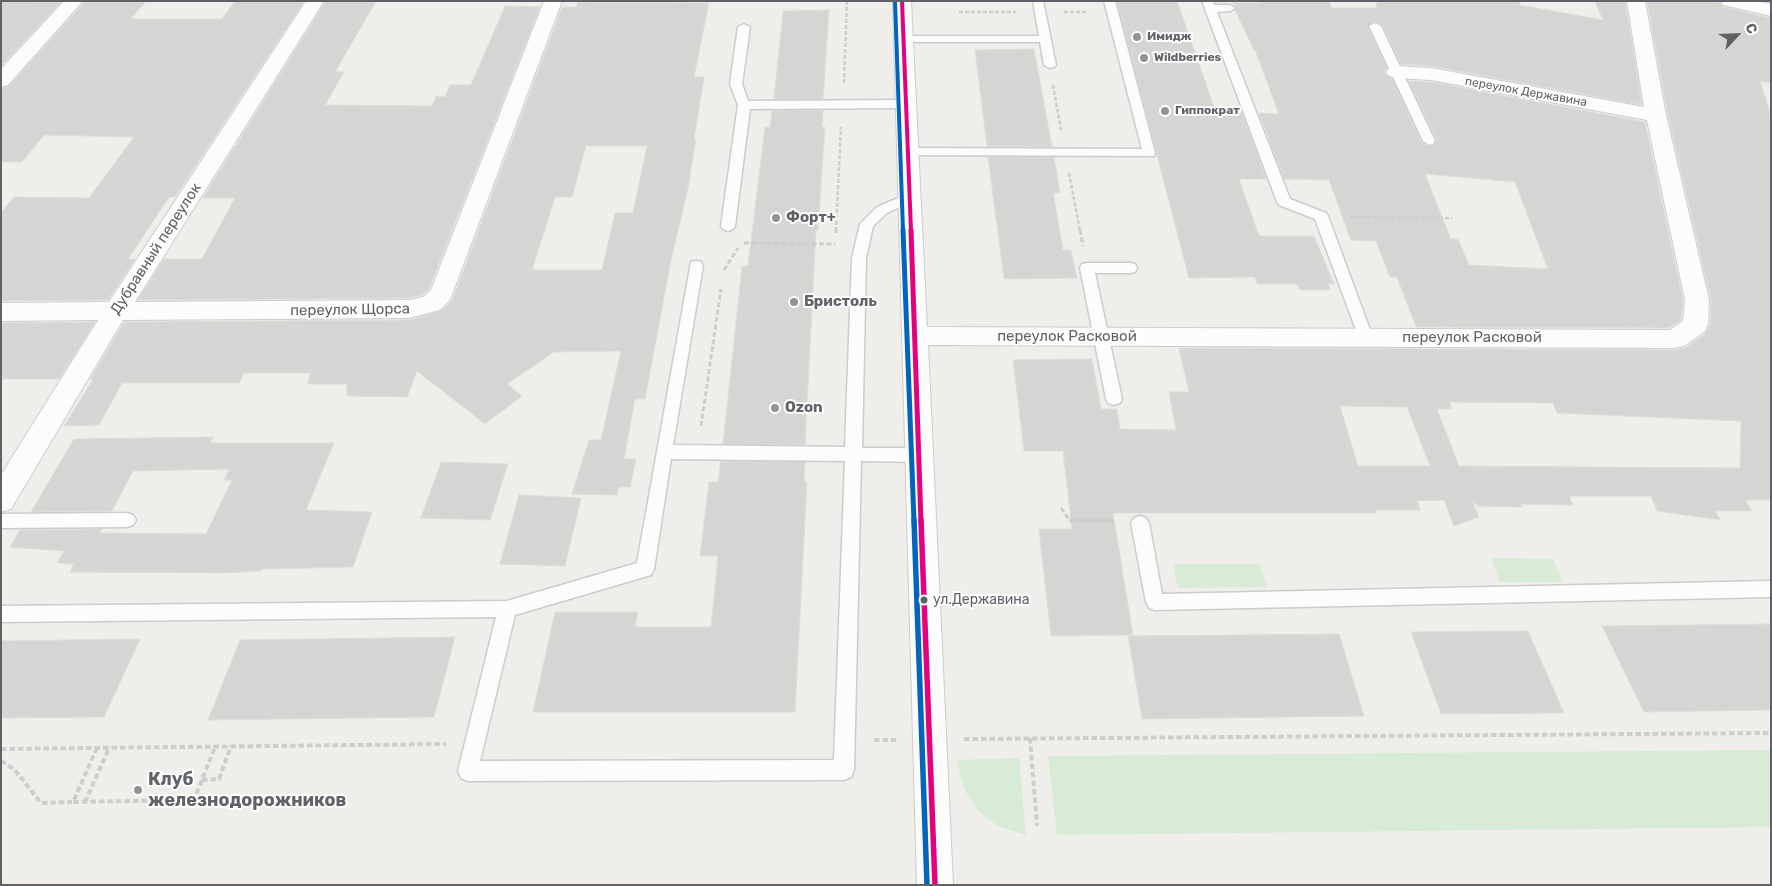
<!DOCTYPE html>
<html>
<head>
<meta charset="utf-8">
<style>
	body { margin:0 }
	#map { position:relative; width:1772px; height:886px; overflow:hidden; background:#efeeea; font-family:Rubik,sans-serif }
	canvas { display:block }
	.frame { position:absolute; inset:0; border:2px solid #5f6368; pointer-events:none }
	.north { position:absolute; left:1712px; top:10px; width:50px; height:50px; -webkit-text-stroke:4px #fff; paint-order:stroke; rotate:65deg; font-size:14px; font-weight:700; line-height:20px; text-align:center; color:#5f6368 }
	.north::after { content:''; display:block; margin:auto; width:18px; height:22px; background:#5f6368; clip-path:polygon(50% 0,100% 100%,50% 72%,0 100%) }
</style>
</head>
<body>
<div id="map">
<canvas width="1772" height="886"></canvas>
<div class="frame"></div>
<div class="north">С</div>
</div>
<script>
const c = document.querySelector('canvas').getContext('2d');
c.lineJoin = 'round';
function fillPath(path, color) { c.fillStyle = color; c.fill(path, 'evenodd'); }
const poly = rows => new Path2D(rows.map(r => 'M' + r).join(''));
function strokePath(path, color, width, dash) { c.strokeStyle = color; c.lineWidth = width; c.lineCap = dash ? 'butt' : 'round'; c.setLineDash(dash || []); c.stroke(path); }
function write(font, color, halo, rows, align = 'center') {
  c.font = font + ' Rubik,sans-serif'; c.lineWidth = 4; c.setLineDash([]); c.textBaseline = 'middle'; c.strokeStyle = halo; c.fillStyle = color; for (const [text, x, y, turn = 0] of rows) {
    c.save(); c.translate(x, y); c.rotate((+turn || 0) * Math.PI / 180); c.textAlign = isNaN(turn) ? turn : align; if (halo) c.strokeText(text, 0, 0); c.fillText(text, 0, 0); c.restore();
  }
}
fillPath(poly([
	[1491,558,1553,559,1563,582,1500,582],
	[1173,564,1260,564,1267,587,1178,588],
	[1771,750,1771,827,1057,835,1048,756],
	[1019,758,1026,835,998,826,979,812,968,796,961,779,957,760]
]), '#d8ebd6');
const building = poly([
	[1,1,61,2,1,66,1,1],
	[235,1,304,1,175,197,169,197,128,259,135,259,108,300,1,301,1,213,14,197,89,198,134,137,44,135,22,162,1,162,1,89,9,86,85,2,145,2,131,19,222,19,235,1],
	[326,1,376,1,335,72,344,72,325,105,432,106,436,96,445,97,450,85,471,85,505,6,540,7,429,289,422,295,409,298,138,300,164,259,202,259,235,198,203,198,326,1],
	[1117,1,1177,1,1216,113,1242,113,1266,179,1239,179,1259,236,1314,236,1334,284,1328,284,1330,290,1300,290,1297,284,1257,284,1255,277,1189,278,1117,1],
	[1261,1,1328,1,1332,8,1376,8,1377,1,1520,1,1519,5,1603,20,1595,1,1625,1,1642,105,1431,66,1401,64,1383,25,1374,21,1367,27,1387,68,1384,73,1392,79,1421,142,1428,147,1435,145,1437,140,1409,81,1431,82,1645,122,1683,300,1681,320,1669,328,1416,327,1397,277,1390,277,1376,241,1351,240,1329,180,1284,179,1259,113,1279,114,1255,50,1254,50,1235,10,1237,7,1232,3,1262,3,1261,1],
	[1425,174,1515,182,1548,269,1469,265,1458,239,1451,239,1425,174],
	[1647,1,1719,1,1723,7,1771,18,1771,83,1760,81,1771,116,1771,500,1745,500,1752,511,1715,511,1721,520,1657,511,1651,496,1569,496,1573,505,1521,504,1522,507,1478,506,1472,500,1479,517,1454,526,1444,500,1417,501,1420,510,1375,510,1376,513,1113,513,1133,635,1051,636,1039,529,1072,529,1063,451,1024,451,1013,360,1092,359,1101,409,1117,409,1120,429,1176,430,1169,392,1189,392,1179,348,1675,350,1685,348,1705,334,1710,325,1711,300,1668,115,1647,1],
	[1449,402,1553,403,1557,413,1741,421,1740,468,1459,466,1437,409,1452,409,1449,402],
	[1340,406,1407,407,1430,466,1358,466,1340,406],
	[578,2,709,3,694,77,704,77,694,139,696,139,688,188,671,260,645,399,635,399,624,459,636,459,630,487,619,487,617,495,572,494,589,440,601,440,621,351,554,352,507,384,522,396,485,424,417,371,407,397,347,396,347,384,307,384,311,373,244,373,239,383,122,383,99,425,64,426,93,380,90,380,124,322,409,320,441,311,452,301,562,7,576,7,578,2],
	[586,146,647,146,633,213,615,213,602,270,532,270,555,197,572,197,586,146],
	[829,10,823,99,774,99,783,11,829,10],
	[1034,49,1052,147,987,146,975,50,1034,49],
	[823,110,822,127,825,127,818,230,816,230,805,445,723,444,742,266,748,266,765,127,770,127,772,111,823,110],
	[988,157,1054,157,1060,193,1053,193,1063,250,1071,250,1077,278,1004,279,988,157],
	[95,322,59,379,1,379,1,323,95,322],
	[213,437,210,443,334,443,306,510,372,512,353,567,262,569,260,571,223,573,70,572,74,564,57,563,64,551,10,547,20,530,102,529,100,533,206,534,232,480,224,480,229,469,133,471,112,511,31,512,74,439,213,437],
	[721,461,805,462,804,482,807,482,795,712,533,712,555,612,638,612,635,627,711,627,718,556,700,556,709,482,718,482,721,461],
	[441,462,508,464,490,520,421,518,441,462],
	[519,495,581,498,565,566,500,564,519,495],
	[1771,624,1771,710,1644,712,1602,626,1771,624],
	[1528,631,1564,713,1441,714,1411,632,1528,631],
	[1339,634,1364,716,1142,719,1128,636,1339,634],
	[455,637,434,717,208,720,240,640,455,637],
	[140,639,104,717,1,718,1,641,140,639]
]);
fillPath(building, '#d6d5d3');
strokePath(building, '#deddd9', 1);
const lane = poly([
	[1033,1,1043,1,1056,65,1054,67,1050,68,1044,65,1040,42,904,42,898,39,904,36,1039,36,1033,1],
	[1104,1,1115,1,1155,153,1154,156,904,155,902,152,908,148,1142,149,1104,1],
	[1202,1,1213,1,1214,5,1230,5,1235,8,1230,11,1217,12,1290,199,1326,213,1328,216,1373,338,1371,342,1366,344,1361,342,1359,338,1315,219,1279,205,1277,202,1202,1],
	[1375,23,1381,26,1435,141,1433,144,1429,145,1423,141,1369,26,1375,23],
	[744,24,750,27,742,84,748,101,906,100,912,104,906,108,750,109,735,226,733,229,728,231,723,229,721,226,738,105,730,84,738,27,744,24],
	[910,193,915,194,917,197,915,200,887,213,873,226,866,258,862,448,919,448,925,450,927,455,925,460,919,462,861,461,854,770,851,777,844,780,468,781,461,778,458,771,496,617,1,622,1,606,507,601,637,563,691,262,696,261,701,262,703,266,673,445,845,447,852,258,860,224,877,207,910,193],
	[671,459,845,461,834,760,480,761,515,615,651,575,654,569,671,459],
	[1087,263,1130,263,1135,264,1137,268,1135,272,1130,273,1095,273,1122,399,1120,403,1114,405,1108,403,1106,399,1080,268,1082,264,1087,263],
	[127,513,133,515,136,520,133,525,127,527,1,528,1,514,127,513],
	[1140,516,1146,518,1149,523,1162,594,1771,581,1771,597,1155,610,1149,608,1146,602,1131,523,1134,518,1140,516]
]);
const street = poly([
	[64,1,83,1,8,85,1,87,1,69,64,1],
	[306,1,324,1,135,302,409,300,423,297,431,290,544,1,562,1,450,300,440,310,409,318,123,320,11,509,1,512,1,475,98,320,1,321,1,303,109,302,306,1],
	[893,1,911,1,927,327,1670,330,1683,321,1685,300,1647,120,1431,80,1396,78,1389,76,1386,72,1389,68,1396,66,1431,68,1644,107,1627,1,1645,1,1666,115,1709,300,1708,325,1704,332,1684,346,1675,348,928,345,953,885,917,885,893,1],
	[1721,1,1756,1,1771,4,1771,16,1723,5,1721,1]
]);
strokePath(lane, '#cbcccc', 3);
strokePath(street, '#cbcccc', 2);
strokePath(poly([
	[959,12,1016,12],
	[1064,12,1088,12],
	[844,83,847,1],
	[1053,85,1061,130],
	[1069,173,1080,231],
	[1349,217,1452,218],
	[836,231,841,127]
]), '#cacfcc', 2.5, [4, 2]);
strokePath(poly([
	[1080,230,1083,246],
	[836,233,836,230],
	[744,243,835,244],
	[724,270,738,248],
	[701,426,721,289],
	[1061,508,1070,521,1114,521]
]), '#cacfcc', 3, [5, 2.5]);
strokePath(poly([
	[1070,520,1114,521],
	[1030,738,1037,826],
	[964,739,1771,733],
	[874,740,896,740],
	[97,748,73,802,194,800,215,747],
	[1,749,446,744],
	[1,761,14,769,41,803,72,802],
	[202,780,219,779,231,746],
	[85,802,109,748]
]), '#cacfcc', 4, [5.5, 3]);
fillPath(lane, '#fdfcfc');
fillPath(street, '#fdfcfc');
strokePath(poly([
	[902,1,911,231]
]), '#e5007d', 4);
strokePath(poly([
	[911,230,921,522]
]), '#e5007d', 5);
strokePath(poly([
	[921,520,935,885]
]), '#e5007d', 5.5);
strokePath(poly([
	[895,1,903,231]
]), '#0065bd', 4);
strokePath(poly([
	[903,230,914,522]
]), '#0065bd', 5);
strokePath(poly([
	[914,520,927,885]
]), '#0065bd', 5.5);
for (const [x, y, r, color] of [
	[1137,37,5,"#919496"],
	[1144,58,5,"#919496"],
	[1165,111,5,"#919496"],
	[776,218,5,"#919496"],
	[794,302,5,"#919496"],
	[775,408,5,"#919496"],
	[924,600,4.5,"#5f6368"],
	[138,790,5,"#919496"]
]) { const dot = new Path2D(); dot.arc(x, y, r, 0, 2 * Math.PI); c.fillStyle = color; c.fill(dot); strokePath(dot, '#fff', 2); }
write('bold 12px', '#5f6368', '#fff', [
	["Имидж",1147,37],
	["Wildberries",1154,58],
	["Гиппократ",1175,111]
], 'left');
write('12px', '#5f6368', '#fff', [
	["переулок Державина",1526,92,10]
]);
write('14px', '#5f6368', '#fff', [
	["ул.Державина",933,600]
], 'left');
write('bold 15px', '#5f6368', '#fff', [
	["Форт+",786,218],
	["Бристоль",804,302],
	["Ozon",785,408]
], 'left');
write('15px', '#5f6368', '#fff', [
	["Дубравный переулок",156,249,-57],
	["переулок Щорса",350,310,-1],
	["переулок Расковой",1067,337],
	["переулок Расковой",1472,338]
]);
write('bold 18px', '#5f6368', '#fff', [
	["Клуб",148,780],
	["железнодорожников",148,801]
], 'left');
</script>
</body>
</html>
